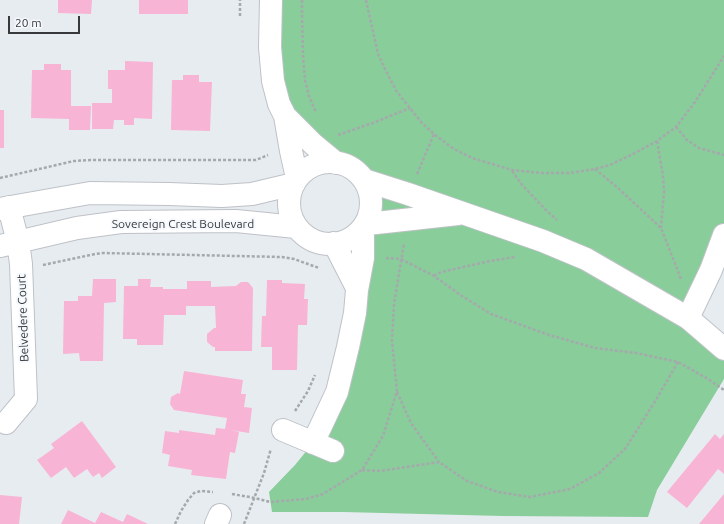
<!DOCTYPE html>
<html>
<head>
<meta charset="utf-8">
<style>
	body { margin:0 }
	#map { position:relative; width:724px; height:524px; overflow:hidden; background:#e7ecf1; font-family:Ubuntu,sans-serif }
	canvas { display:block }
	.scale { position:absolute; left:8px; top:16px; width:72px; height:18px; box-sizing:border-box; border:2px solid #37383a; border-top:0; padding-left:5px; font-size:12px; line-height:14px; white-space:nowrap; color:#37383a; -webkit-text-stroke:3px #f5f9fe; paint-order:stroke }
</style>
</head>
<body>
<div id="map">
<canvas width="724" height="524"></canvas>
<div class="scale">20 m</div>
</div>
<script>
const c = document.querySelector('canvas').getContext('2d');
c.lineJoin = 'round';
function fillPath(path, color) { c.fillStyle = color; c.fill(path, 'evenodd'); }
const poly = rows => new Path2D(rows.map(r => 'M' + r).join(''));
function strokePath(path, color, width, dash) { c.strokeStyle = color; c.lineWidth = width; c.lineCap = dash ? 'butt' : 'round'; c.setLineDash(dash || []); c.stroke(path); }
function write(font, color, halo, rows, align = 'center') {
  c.font = font + ' Ubuntu,sans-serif'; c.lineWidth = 4; c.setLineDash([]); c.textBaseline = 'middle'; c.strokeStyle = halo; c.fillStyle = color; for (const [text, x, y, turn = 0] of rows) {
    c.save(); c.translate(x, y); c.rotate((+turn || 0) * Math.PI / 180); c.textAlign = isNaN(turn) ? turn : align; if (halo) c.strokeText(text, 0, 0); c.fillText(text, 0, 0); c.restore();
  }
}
fillPath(poly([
	[271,0,724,0,724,235,688,318,724,349,724,379,657,490,648,517,502,516,343,512,272,512,269,492,295,465,313,443,331,405,363,229,371,209,371,195,364,180,353,169,336,163,285,116]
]), '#89cd9a');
fillPath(poly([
	[58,0,92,0,91,14,58,13],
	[139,0,188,0,188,14,139,14],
	[125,61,153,62,152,119,134,118,134,125,124,125,124,120,114,120,113,129,92,129,92,103,112,103,112,89,108,89,108,70,125,70],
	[44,64,61,64,61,70,71,70,71,106,91,106,90,130,69,130,69,119,31,118,32,70,44,70],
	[183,75,199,75,199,82,212,82,210,131,171,130,172,80,183,80],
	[0,110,4,110,4,148,0,148],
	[93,279,116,279,116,302,104,303,103,361,80,361,79,353,63,354,64,301,78,301,78,296,92,296],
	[138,279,151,279,150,287,163,287,163,289,187,289,187,281,211,281,211,287,236,286,241,282,248,282,253,288,252,351,215,351,215,347,213,347,207,342,207,334,214,328,216,328,215,306,186,306,186,315,164,315,163,345,137,345,137,339,123,339,124,286,138,286],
	[267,280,282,280,282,283,305,284,304,299,308,299,307,325,298,325,297,370,272,370,272,347,261,347,262,316,266,316],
	[184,371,243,380,241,394,246,394,244,407,252,408,249,433,230,430,239,432,235,453,230,452,226,479,191,475,192,470,168,466,170,455,162,453,165,431,179,433,179,430,215,435,216,428,225,429,227,418,174,410,170,404,171,397,178,393,180,394],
	[82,421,116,467,102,478,99,473,93,477,87,469,74,478,66,467,51,478,37,460,54,448,51,444],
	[715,434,720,439,724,434,724,474,718,469,687,508,667,492],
	[724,494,724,524,699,524],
	[0,495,22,497,19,524,0,524],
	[68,510,95,523,101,512,123,522,127,514,148,524,61,524]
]), '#f8b4d4');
const street = poly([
	[271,0,270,47,273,81,279,104,285,116,291,151,297,178],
	[285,116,313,144,336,163],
	'289 203a41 41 0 1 1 82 0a41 41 0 1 1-82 0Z',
	[364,180,408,194,543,241,586,259,688,318,724,349],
	[0,209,90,193,169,194,222,196,252,194,294,184],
	[367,224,458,214],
	[334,243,357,288],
	[0,246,77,228,121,222,236,221,296,227],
	[688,318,711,270,724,235],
	[6,423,26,399,21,264,18,242,9,207],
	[283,430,333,451],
	[313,443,337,392,348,347,355,313,357,290,363,258,363,229],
	[216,524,220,515]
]);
strokePath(street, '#bec2c7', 24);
strokePath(poly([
	[302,0,302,12,303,56,305,80,309,96,316,112],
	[366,0,378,54,386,71,397,92,422,123,434,134,454,149,472,158,512,170,541,173,569,173,595,169,610,165,633,154,657,141,676,127,695,102,724,56],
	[240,16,240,0],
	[676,127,687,140,699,148,724,155],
	[338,135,373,123,410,108],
	[657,141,663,176,664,191,661,228],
	[595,169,618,188,661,228,681,279],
	[512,171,523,186,546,210,557,220],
	[417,174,434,134],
	[0,178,74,161,91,160,256,160,268,155],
	[386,258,401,259,434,276,462,296,491,314,549,335,581,344,595,348,636,353,678,362,708,379,724,390],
	[43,265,95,254,103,253,282,257,294,259,319,268],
	[434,276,441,272,490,261,515,257],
	[397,392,411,423,439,462],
	[295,411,308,391,315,375],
	[362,470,380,471,439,462,467,481,498,492,530,497,570,489,599,473,625,449,654,403,678,362],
	[232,494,255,498,270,502,306,499,323,494,362,470,383,436,397,391,392,341,394,304,404,243],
	[175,524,181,511,188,500,194,493,201,491,213,492],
	[244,524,264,473,270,452,271,449]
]), '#a5a9ac', 2.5, [3, 2]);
strokePath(street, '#fff', 22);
write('12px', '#37383a', '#f5f9fe', [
	["Sovereign Crest Boulevard",183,224],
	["Belvedere Court",23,318,-92]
]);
</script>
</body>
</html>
